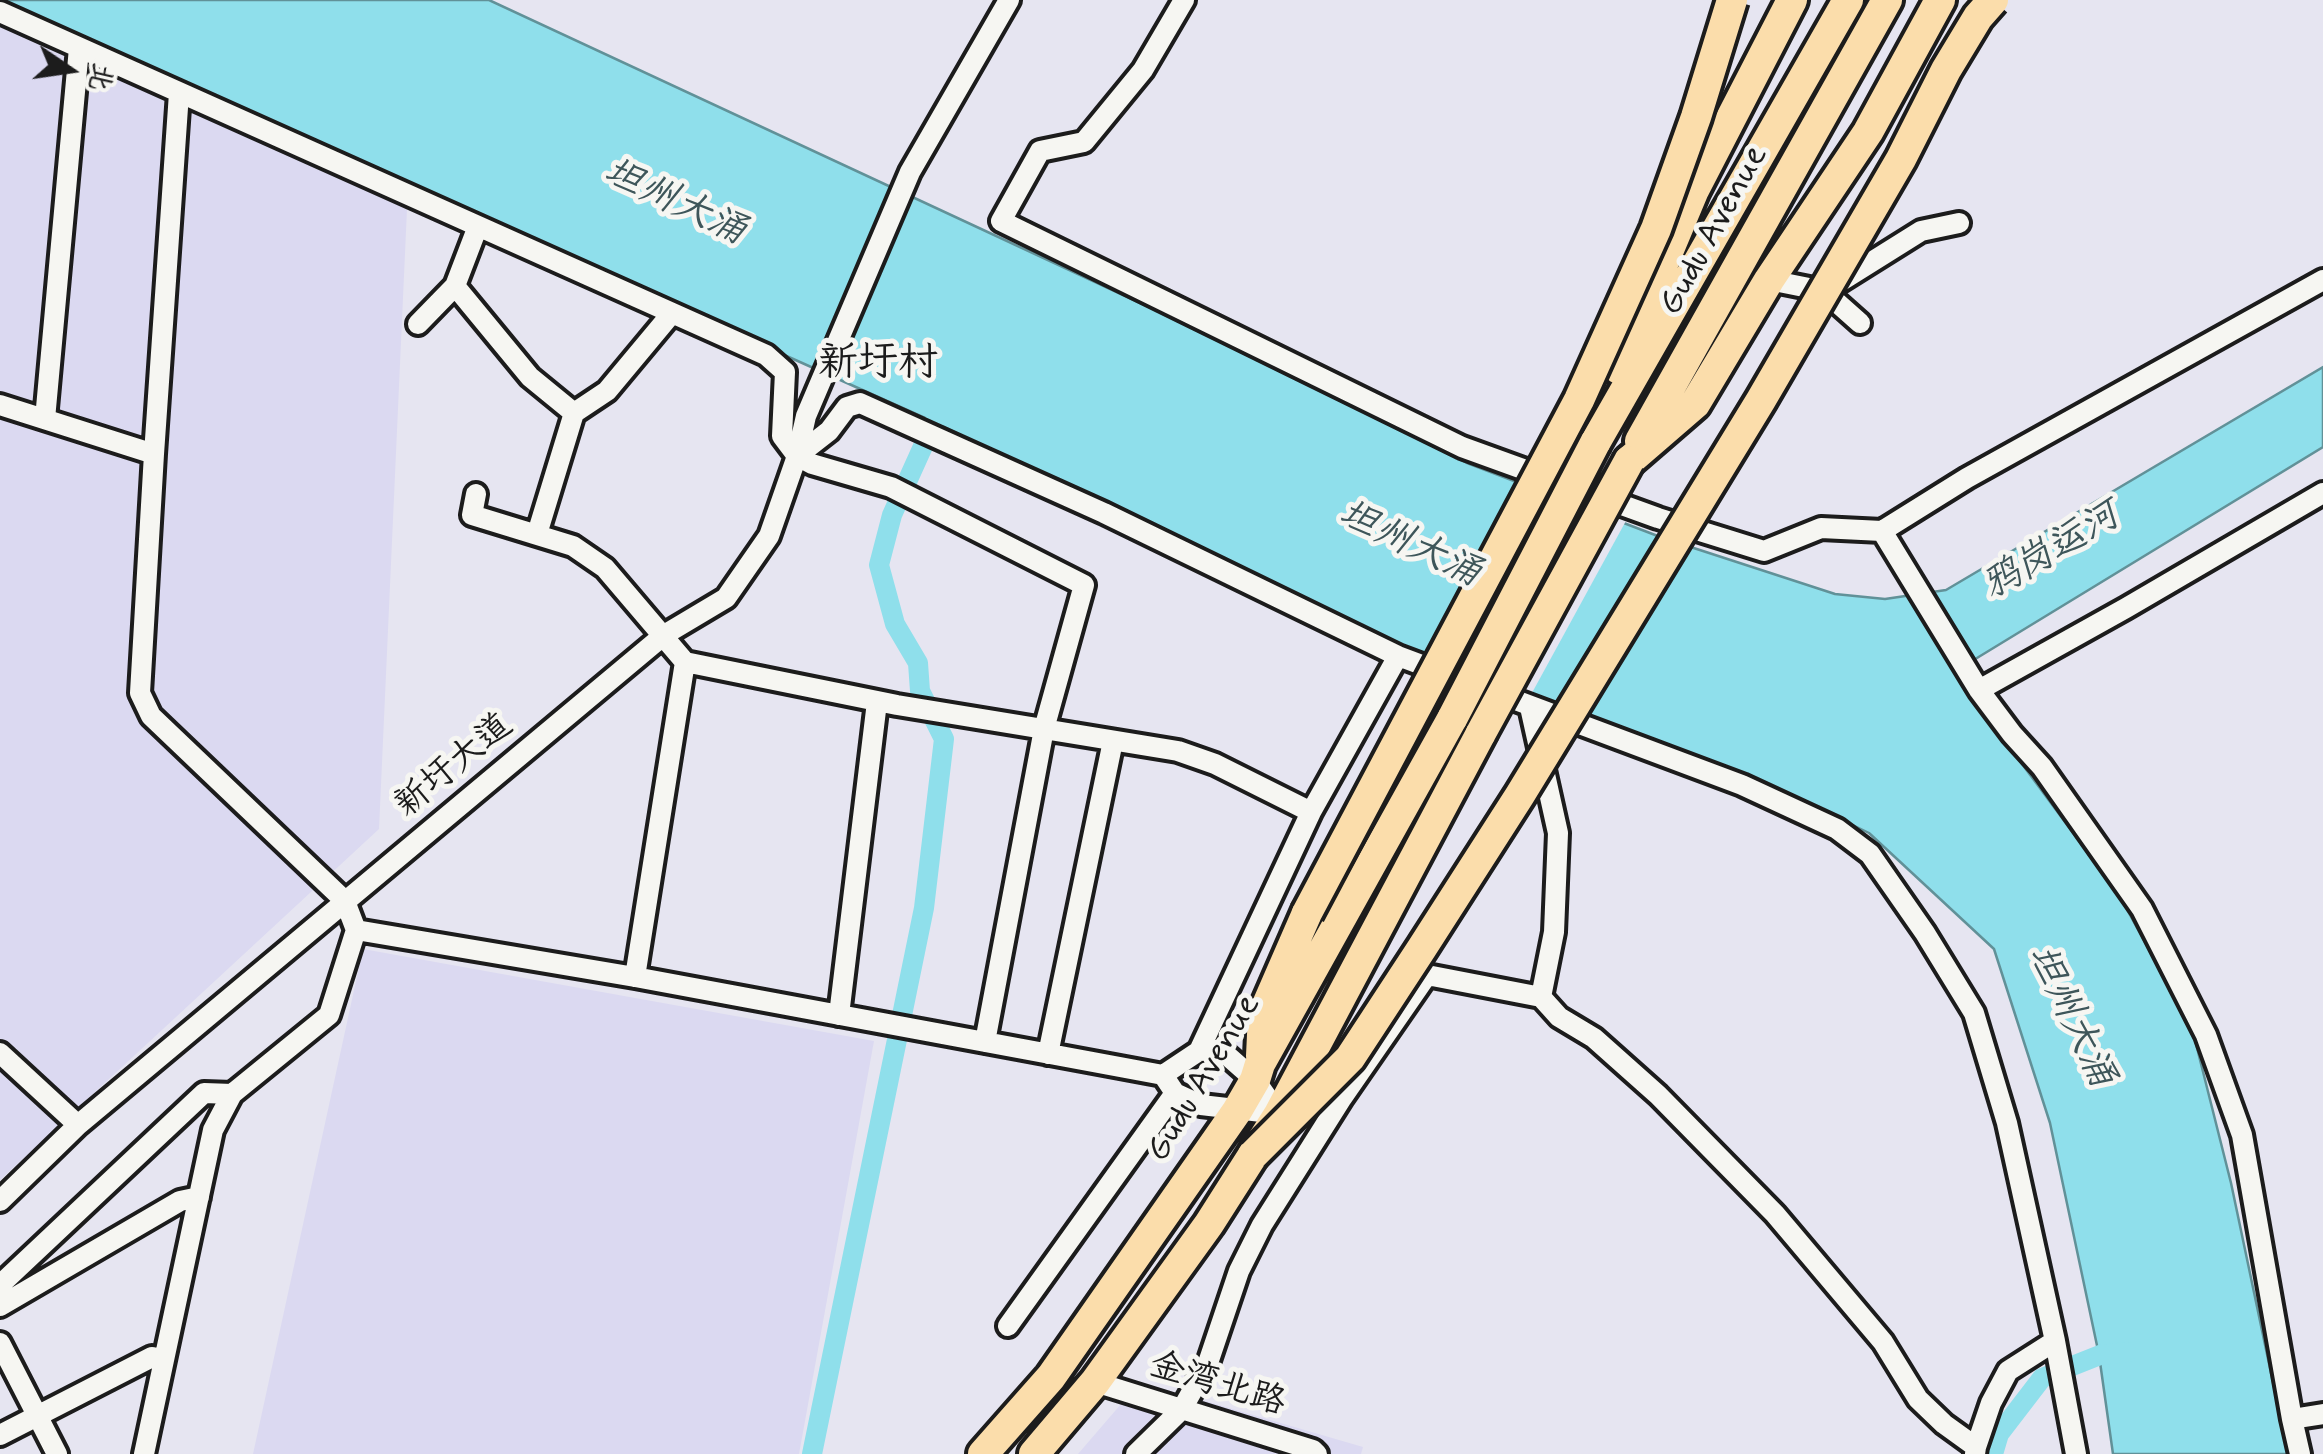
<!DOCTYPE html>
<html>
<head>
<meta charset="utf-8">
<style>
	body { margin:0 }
	#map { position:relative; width:2323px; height:1454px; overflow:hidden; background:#e6e5f1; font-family:Mynerve,"LXGW WenKai TC",sans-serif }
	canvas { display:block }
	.north { position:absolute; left:20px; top:20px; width:100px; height:100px; -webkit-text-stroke:8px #f6f6f2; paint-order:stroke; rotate:103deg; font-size:28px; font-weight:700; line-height:40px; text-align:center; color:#1c1c1c }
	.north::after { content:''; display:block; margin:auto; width:35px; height:45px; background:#1c1c1c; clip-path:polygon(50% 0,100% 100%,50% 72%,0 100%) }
</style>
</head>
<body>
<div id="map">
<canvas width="2323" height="1454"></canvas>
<div class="north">北</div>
</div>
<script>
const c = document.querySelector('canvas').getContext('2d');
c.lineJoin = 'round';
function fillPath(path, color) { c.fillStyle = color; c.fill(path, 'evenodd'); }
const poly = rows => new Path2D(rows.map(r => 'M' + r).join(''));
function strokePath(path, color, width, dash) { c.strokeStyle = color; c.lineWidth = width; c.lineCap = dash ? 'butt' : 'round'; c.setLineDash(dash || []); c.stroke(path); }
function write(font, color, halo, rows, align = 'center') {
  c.font = font + ' Mynerve,"LXGW WenKai TC",sans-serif'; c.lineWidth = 10; c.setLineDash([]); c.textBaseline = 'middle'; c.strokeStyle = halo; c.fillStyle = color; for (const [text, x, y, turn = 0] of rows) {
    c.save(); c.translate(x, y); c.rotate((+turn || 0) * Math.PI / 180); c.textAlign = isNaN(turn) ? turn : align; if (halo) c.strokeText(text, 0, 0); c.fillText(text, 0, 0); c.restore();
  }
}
fillPath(poly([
	[0,19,407,209,379,829,0,1180],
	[363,949,874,1041,799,1454,253,1454],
	[1140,1382,1363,1447,1361,1454,1078,1454]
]), '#dbd9f1');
const water = poly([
	[0,0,489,0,1151,308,1467,463,1663,538,1835,594,1885,599,1946,590,2323,367,2323,447,1954,672,2119,895,2192,1028,2231,1183,2288,1454,2113,1454,2099,1355,2050,1123,1994,949,1869,833,1801,800,1633,734,1409,654,934,422,0,4,0,0]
]);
fillPath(water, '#8fdfeb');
strokePath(water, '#619198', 2.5);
fillPath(poly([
	[1541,485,1627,519,1527,702,1439,670]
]), '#e6e5f1');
strokePath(poly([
	[812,1454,924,908,944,739,920,691,918,663,895,624,879,565,892,515,934,422],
	[1993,1454,1999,1434,2042,1378,2100,1355,2127,1352]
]), '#8fdfeb', 20);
const minor = poly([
	[1184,0,1143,70,1084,142,1040,151,1001,221,1462,447,1658,518,1764,551,1821,528,1882,531,1967,478,2323,280],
	[0,12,766,355,785,372,782,436,797,456,812,464,891,487,1084,585,1044,729,985,1042],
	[179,93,154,454,140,693,151,716,345,901,356,930,635,977,1163,1075,1175,1093,1201,1105,1279,1114,1255,1080,1221,1050,1199,1051,1163,1075],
	[1769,280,1824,291,1860,323],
	[455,286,530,377,574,413],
	[1830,288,1921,231,1959,223],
	[418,324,455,286,478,226],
	[0,405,154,454],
	[45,419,79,48],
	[797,456,829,431,847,407,860,403,1104,513,1398,656,1311,812,1199,1051],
	[476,494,472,515,573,546,605,568,685,662,897,705,1178,751,1215,764,1311,812],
	[1882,531,1979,690,2012,734,2042,767,2142,909,2206,1035,2242,1135,2292,1419,2300,1454],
	[537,534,574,413,607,391,672,313],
	[1398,656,1742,785,1837,829,1870,854,1925,933,1974,1013,2007,1123,2055,1341,2076,1454],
	[1979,690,2126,608,2323,493],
	[1530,707,1558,833,1554,932,1541,997],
	[635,977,685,662],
	[839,1015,877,702],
	[0,1053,78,1125],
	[1048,1054,1113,741],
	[0,1201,78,1125,664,635,726,598,769,536,797,456,806,416,910,172,1009,0],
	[0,1285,204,1093,232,1094],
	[0,1306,180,1201,199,1197],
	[1008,1326,1175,1093],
	[0,1343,57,1454],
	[1095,1382,1313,1450,1317,1454],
	[2292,1419,2323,1414],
	[0,1435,152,1357,164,1360],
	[1976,1447,1991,1403,2008,1371,2055,1341],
	[144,1454,213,1130,232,1094,329,1015,356,930],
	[1136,1454,1182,1409,1208,1363,1239,1271,1262,1225,1342,1098,1427,975,1541,997,1559,1017,1594,1038,1658,1095,1775,1214,1883,1342,1918,1399,1944,1424,1976,1447,1975,1454]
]);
const highway = poly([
	[1619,369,1694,190,1792,0],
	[1640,441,1887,0],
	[1595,443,1848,0],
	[1629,461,1695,404,1769,280,1868,132,1940,0],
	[1261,1056,1263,1014,1307,913],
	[983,1454,1051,1377,1237,1111,1255,1080,1260,1064,1453,717],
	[1034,1454,1095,1382,1209,1224,1279,1114,1481,733]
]);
strokePath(minor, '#1c1c1c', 28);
strokePath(highway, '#1c1c1c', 38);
strokePath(minor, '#f6f6f2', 20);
strokePath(highway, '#fbddab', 30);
const highwayBridge = poly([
	[1453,717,1595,443],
	[1481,733,1629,461],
	[1307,913,1579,400,1656,229,1696,117,1732,0],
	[1253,1155,1350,1058,1422,948,1520,795,1761,400,1901,159,1946,70,1978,17,1993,0]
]);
strokePath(highwayBridge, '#1c1c1c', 38, []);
strokePath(highwayBridge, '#fbddab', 30);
write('35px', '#1c1c1c', '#f6f6f2', [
	["Gudu Avenue",1715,231,-61],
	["新圩大道",455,767,-40],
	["Gudu Avenue",1205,1079,-59],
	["金湾北路",1217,1386,17]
]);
write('italic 38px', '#3e565a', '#f6f6f2', [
	["坦州大涌",674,204,25],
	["坦州大涌",1409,546,25],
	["鸦岗运河",2052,553,-31],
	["坦州大涌",2069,1017,64]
]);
write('40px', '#1c1c1c', '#f6f6f2', [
	["新圩村",878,366]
]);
</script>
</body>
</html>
